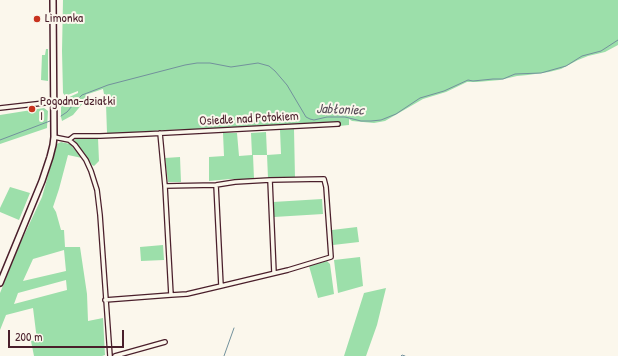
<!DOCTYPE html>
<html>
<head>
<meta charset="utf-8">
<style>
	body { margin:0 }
	#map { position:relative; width:618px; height:356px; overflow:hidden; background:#fbf7ec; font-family:"Patrick Hand",sans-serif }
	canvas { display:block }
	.scale { position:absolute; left:8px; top:330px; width:116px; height:18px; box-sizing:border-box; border:2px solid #4a1f2b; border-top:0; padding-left:5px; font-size:12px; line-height:14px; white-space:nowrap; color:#4a1f2b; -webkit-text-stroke:3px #fbf7ec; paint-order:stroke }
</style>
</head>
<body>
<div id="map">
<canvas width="618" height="356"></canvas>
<div class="scale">200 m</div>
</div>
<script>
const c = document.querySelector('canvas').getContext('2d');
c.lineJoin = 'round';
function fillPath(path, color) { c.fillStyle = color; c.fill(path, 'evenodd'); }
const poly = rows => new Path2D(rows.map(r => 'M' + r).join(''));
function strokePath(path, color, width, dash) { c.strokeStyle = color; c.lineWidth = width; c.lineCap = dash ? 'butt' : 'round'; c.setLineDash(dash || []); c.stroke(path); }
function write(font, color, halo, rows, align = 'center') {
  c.font = font + ' "Patrick Hand",sans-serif'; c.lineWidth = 4; c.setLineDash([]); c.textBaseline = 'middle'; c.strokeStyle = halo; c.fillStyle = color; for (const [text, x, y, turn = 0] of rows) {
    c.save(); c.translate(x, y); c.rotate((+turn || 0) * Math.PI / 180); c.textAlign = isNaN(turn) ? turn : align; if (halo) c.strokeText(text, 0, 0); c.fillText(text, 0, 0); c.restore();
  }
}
fillPath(poly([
	[63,0,618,0,618,45,605,52,588,56,578,60,561,69,549,72,528,75,517,76,500,80,477,82,467,82,446,92,423,99,385,121,374,123,352,121,349,119,349,125,339,126,339,123,208,129,163,130,100,135,107,133,106,104,103,89,88,94,88,100,83,103,73,115,62,121,61,117,61,104,62,103,65,102,65,99,78,93,78,91,65,96,63,93,62,51],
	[46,49,48,49,48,81,41,80,42,55,45,55],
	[44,108,48,111,47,128,0,144,0,115],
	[294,129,295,178,268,178,267,155,253,155,254,179,230,179,209,181,209,157,224,156,223,133,237,133,239,156,252,155,251,133,266,132,267,155,281,154,280,130],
	[77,138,98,138,99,161,94,166,92,165,84,153,74,140],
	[61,142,70,144,82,158,68,155,59,189,53,207,56,212,61,230,64,230,65,247,80,247,87,294,88,321,103,318,105,355,102,356,34,356,31,341,37,340,33,308,6,315,0,330,0,293,19,246,42,197,57,144],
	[64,250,66,271,23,281,33,259],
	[66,280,67,290,14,304,18,293],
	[180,157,181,182,168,182,165,158],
	[10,187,30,193,19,220,0,212,0,208],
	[322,199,323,214,274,217,273,202],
	[357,227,359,242,333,245,332,230],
	[163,245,164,260,141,261,140,247],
	[360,257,363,286,338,293,334,260],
	[327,261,330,264,334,294,318,298,309,266],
	[386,288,377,325,366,356,344,356,364,293]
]), '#9cdfaa');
strokePath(poly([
	[61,116,67,112,78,99,82,95,108,85,185,65,197,63,210,63,231,67,258,63,269,66,275,71,287,85,306,117,310,119,314,120,327,117,345,117,361,121,371,121,381,120,396,114,420,98,444,91,468,80,473,81,493,79,503,79,515,74,541,73,566,66,582,56,601,51,618,40],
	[0,140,50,121],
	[224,356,234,328],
	[401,356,402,355,405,356]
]), '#72919c', 1);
const street = poly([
	[0,108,53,102],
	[160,133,165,186,171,295,187,294,221,286,288,270,331,257,326,187,324,179,270,180],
	[54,137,69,140,75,145,86,160,91,171,97,190,100,215,110,356],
	[69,140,74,136,100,136,146,134,338,124],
	[216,185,221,286],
	[165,186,216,185,235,182,270,180,274,273],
	[105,300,171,295],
	[115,356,165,342]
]);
const secondary = poly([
	[0,283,42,181,50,157,53,145,54,137,53,0]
]);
strokePath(street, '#4a1f2b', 6);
strokePath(secondary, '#4a1f2b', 8);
strokePath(street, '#fbf7ec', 3.5);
strokePath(secondary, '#fbf7ec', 5);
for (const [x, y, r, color] of [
	[37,19,4,"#c8321e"],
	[32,109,4,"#c8321e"]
]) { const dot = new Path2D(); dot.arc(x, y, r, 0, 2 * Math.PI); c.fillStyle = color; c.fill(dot); strokePath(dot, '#fbf7ec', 1.5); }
write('13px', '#4a1f2b', '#fbf7ec', [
	["Limonka",45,19],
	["Pogodna-działki",40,102],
	["I",40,117]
], 'left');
write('13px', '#4a1f2b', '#fbf7ec', [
	["Osiedle nad Potokiem",249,119,-3]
]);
write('italic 14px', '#5a4e5a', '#fbf7ec', [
	["Jabłoniec",340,110,2]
]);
</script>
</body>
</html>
